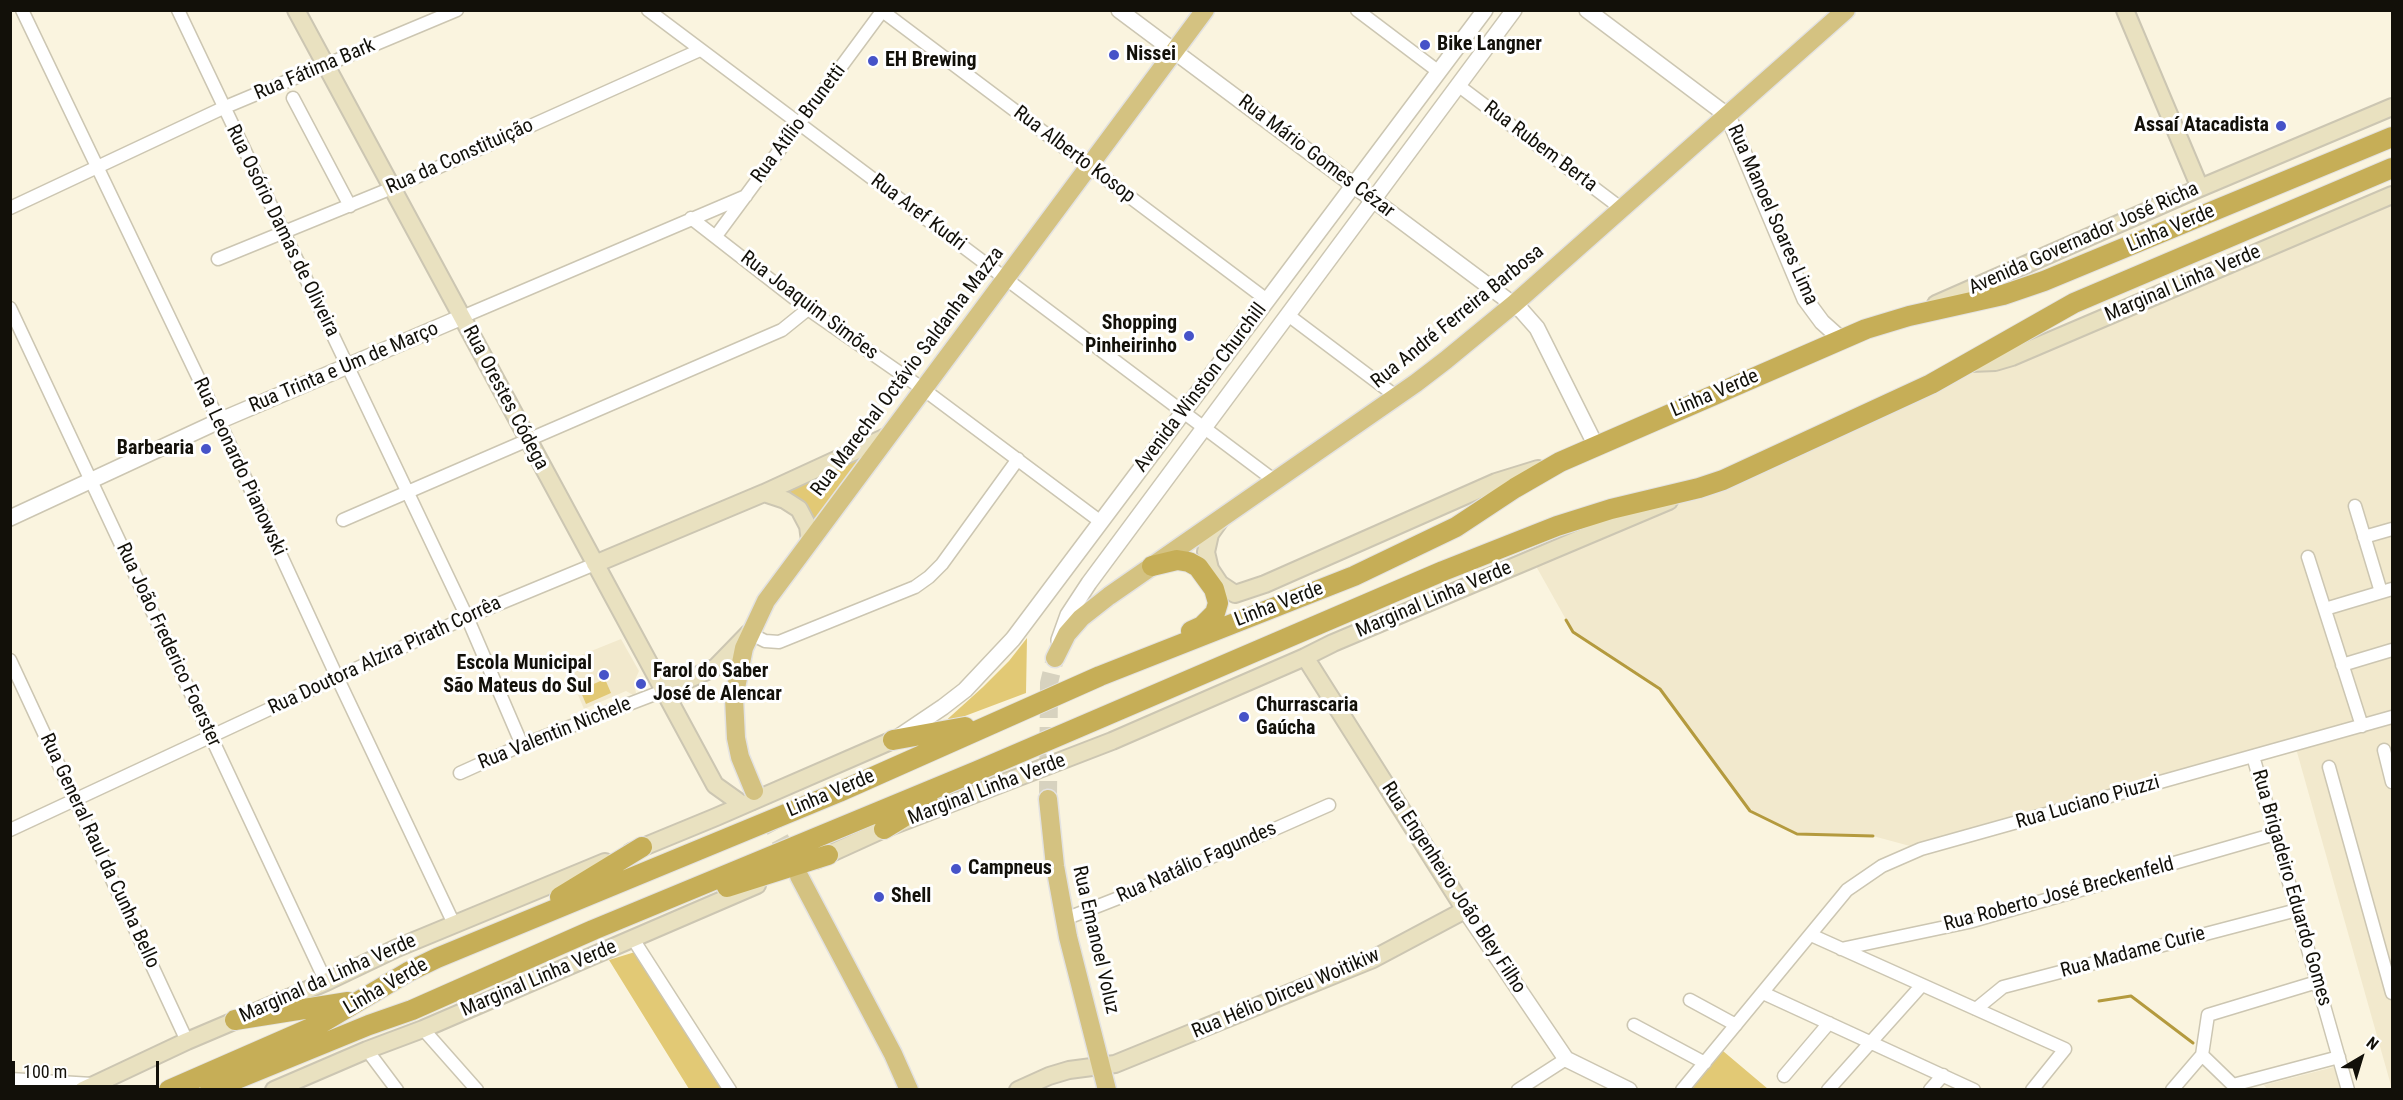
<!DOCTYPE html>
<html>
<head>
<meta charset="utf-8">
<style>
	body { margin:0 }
	#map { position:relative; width:2403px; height:1100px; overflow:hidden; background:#faf4df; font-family:"Roboto Condensed",sans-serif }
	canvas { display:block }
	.frame { position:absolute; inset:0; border:12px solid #121009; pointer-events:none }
	.north { position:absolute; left:2331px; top:1028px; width:60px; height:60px; -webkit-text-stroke:4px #fff; paint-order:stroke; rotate:38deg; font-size:16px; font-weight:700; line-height:24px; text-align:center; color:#121009 }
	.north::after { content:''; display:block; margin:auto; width:21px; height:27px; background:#121009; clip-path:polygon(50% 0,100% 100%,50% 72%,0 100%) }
	.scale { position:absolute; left:12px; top:1061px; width:147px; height:27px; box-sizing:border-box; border:3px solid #121009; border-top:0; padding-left:8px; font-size:18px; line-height:21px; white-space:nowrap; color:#121009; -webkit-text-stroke:4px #fff; paint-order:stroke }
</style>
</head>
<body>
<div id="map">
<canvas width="2403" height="1100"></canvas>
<div class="frame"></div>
<div class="north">N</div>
<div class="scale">100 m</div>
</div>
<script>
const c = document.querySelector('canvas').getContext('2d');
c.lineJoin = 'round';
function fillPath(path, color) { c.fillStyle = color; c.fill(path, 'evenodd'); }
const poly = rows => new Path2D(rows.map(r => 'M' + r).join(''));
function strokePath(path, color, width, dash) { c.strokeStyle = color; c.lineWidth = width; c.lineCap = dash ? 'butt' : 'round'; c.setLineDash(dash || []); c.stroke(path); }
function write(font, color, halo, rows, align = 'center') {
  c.font = font + ' "Roboto Condensed",sans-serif'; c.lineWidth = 6; c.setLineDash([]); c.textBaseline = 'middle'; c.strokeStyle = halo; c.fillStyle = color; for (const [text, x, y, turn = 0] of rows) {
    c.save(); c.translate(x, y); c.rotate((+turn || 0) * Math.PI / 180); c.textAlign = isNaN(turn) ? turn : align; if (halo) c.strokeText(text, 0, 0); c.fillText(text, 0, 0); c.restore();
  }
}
fillPath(poly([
	[2392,195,2392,1089,2295,745,1921,849,1873,836,1797,834,1750,811,1660,689,1573,632,1532,559,1911,393],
	[621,639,639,671,634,682,636,693,633,695,626,691,584,709,564,662],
	[2334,1067,2340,1089,2267,1089,2264,1085]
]), '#f2e9cd');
fillPath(poly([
	[863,455,816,525,804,502,787,490],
	[1027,638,1026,693,941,725,983,687,1009,661],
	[605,679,611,693,586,704,580,690],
	[635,952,724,1089,689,1089,609,960],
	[1723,1051,1768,1089,1691,1090]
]), '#e2c975');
strokePath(poly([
	[1566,620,1573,632,1660,689,1750,811,1797,834,1873,836],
	[2099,1001,2131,996,2193,1043]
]), '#b49a3e', 3);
strokePath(poly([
	[754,791,793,863],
	[1048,799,1049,683,1055,658]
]), '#d7d2bf', 18, [18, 9]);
const minor = poly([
	[22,10,219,421,337,677,454,924],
	[178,10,467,617,522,745],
	[648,10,1275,481],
	[881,10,1267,300],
	[1357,10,1439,72],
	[1459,86,1622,209],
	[293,98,350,206],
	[10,208,223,108,457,10],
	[691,218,808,309,923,389,1101,522],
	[716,236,883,10],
	[218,259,392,188,700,50],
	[10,308,326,982],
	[1288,315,1397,397],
	[462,317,746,196],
	[2355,506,2381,592],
	[343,520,782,330,808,309],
	[2364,537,2392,529],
	[2308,557,2362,726],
	[2325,609,2392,589],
	[749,633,765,641,779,642,915,587,929,577,942,564,1018,459],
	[10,660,187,1041],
	[2342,665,2392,650],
	[2384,750,2392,782],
	[2253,756,2348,1090],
	[2329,767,2392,993],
	[460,773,522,745,663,691],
	[10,830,467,617,595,564],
	[1065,919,1121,897,1329,805],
	[1811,935,2065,1049,2032,1090],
	[633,939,730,1090],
	[1841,949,1969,922,2275,834],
	[1763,993,1974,1090],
	[1690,1000,1736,1025],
	[1976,1009,2003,987,2297,910],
	[1634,1025,1705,1063],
	[423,1029,477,1090],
	[367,1050,397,1090],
	[2202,1055,2233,1085,2339,1057],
	[1784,1076,1829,1023],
	[10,1079,92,1084],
	[1518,1090,1566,1059],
	[1682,1090,1847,890,1882,866,1921,849,2392,717],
	[1828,1090,1922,985],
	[1930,1090,1943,1075],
	[2172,1090,2202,1055,2208,1015,2317,982]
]);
const tertiary = poly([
	[1119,10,1522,311,1537,328,1596,446],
	[1587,10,1728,116,1805,299,1822,322,1842,340],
	[10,518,219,421,462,317],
	[1059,640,1068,615,1089,583,1514,10],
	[900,736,943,707,965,690,1013,639,1485,10],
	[1465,910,1566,1059,1629,1090]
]);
const secondary = poly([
	[296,10,715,785,743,805],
	[2125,10,2200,188],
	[1936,304,2200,188,2392,107],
	[1971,363,1995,362,2012,357,2392,195],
	[764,493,785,500,799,509,808,526,810,541],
	[1220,520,1210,534,1206,552,1210,569,1220,584,1235,594,1265,584,1496,482,1538,469],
	[595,564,764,493,888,436],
	[663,691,716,667,749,633],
	[631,852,716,817,893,740],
	[816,860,884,829,1112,741,1305,657,1333,643,1669,501],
	[83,1090,187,1041,326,982,397,948,605,862],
	[274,1090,367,1050,423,1029,757,885],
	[1018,1090,1049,1076,1069,1070,1115,1064,1373,959,1465,910,1305,657]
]);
const primary = poly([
	[1055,658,1067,634,1081,618,1109,596,1416,383,1446,360,1514,304,1846,10],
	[754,791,740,757,736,738,734,698,744,648,766,601,1205,10],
	[1048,799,1055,866,1068,937,1107,1090],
	[799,876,893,1054,909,1090]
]);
const trunk = poly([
	[1152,566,1177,560,1189,562,1198,567,1214,589,1218,603,1215,613,1202,626,1191,631],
	[893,740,965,727],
	[884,829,928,802],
	[727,887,828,855],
	[560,897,642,847],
	[235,1020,348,1002],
	[169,1090,320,1024,408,972,437,958,839,792,1100,676,1354,576,1456,527,1515,488,1560,462,1866,329,1909,316,2003,295,2044,281,2392,137],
	[210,1090,369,1025,412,1010,593,930,977,771,1443,571,1557,526,1611,509,1699,488,1723,480,1931,384,2074,303,2392,168]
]);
strokePath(minor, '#ccc6b2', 15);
strokePath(tertiary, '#ccc6b2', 18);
strokePath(secondary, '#ccc6b2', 20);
strokePath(primary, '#e3e2e1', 21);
strokePath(trunk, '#e3e2e1', 22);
strokePath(minor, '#fff', 12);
strokePath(tertiary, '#fff', 15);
strokePath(secondary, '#e9e1c0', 16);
strokePath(primary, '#d4c281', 18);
strokePath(trunk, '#c6ae57', 20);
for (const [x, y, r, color] of [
	[1425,45,6,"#4653c8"],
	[1114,55,6,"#4653c8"],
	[873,61,6,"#4653c8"],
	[2281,126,6,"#4653c8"],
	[1189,336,6,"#4653c8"],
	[206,449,6,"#4653c8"],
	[604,675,6,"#4653c8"],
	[641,684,6,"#4653c8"],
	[1244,717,6,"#4653c8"],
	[956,869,6,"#4653c8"],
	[879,897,6,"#4653c8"]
]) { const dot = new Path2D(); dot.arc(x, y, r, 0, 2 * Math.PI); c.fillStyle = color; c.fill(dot); strokePath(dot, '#fff', 2); }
write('bold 20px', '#121009', '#fff', [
	["Bike Langner",1437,45],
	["Nissei",1126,55],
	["EH Brewing",885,61],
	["Assaí Atacadista",2269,126,"right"],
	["Shopping",1177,324,"right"],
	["Pinheirinho",1177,347,"right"],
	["Barbearia",194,449,"right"],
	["Escola Municipal",592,664,"right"],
	["São Mateus do Sul",592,687,"right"],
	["Farol do Saber",653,672],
	["José de Alencar",653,695],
	["Churrascaria",1256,706],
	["Gaúcha",1256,729],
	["Campneus",968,869],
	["Shell",891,897]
], 'left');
write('20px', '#121009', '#fff', [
	["Rua Fátima Bark",315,70,-23],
	["Rua Atílio Brunetti",799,124,-53],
	["Rua Rubem Berta",1540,147,37],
	["Rua Alberto Kosop",1074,155,37],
	["Rua da Constituição",460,157,-24],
	["Rua Mário Gomes Cézar",1316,157,37],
	["Rua Aref Kudri",918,213,37],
	["Rua Manoel Soares Lima",1772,215,66],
	["Linha Verde",2171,229,-23],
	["Rua Osório Damas de Oliveira",282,231,64],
	["Avenida Governador José Richa",2084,239,-24],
	["Marginal Linha Verde",2183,284,-23],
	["Rua Joaquim Simões",809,306,37],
	["Rua André Ferreira Barbosa",1458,317,-39],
	["Rua Trinta e Um de Março",344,368,-23],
	["Rua Marechal Octávio Saldanha Mazza",908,372,-53],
	["Avenida Winston Churchill",1201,388,-53],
	["Linha Verde",1715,394,-23],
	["Rua Orestes Códega",505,398,62],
	["Rua Leonardo Pianowski",239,467,65],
	["Marginal Linha Verde",1434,600,-23],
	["Linha Verde",1279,605,-21],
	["Rua João Frederico Foerster",168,645,65],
	["Rua Doutora Alzira Pirath Corrêa",385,656,-25],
	["Rua Valentin Nichele",555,734,-22],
	["Marginal Linha Verde",987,790,-21],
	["Linha Verde",831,794,-23],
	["Rua Luciano Piuzzi",2088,803,-16],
	["Rua General Raul da Cunha Bello",99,851,65],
	["Rua Natálio Fagundes",1197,863,-24],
	["Rua Engenheiro João Bley Filho",1453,888,57],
	["Rua Brigadeiro Eduardo Gomes",2291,888,74],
	["Rua Roberto José Breckenfeld",2059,895,-15],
	["Rua Emanoel Voluz",1095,940,77],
	["Rua Madame Curie",2133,953,-15],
	["Marginal da Linha Verde",328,979,-24],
	["Marginal Linha Verde",539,979,-23],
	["Linha Verde",386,987,-30],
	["Rua Hélio Dirceu Woitikiw",1286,994,-23]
]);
</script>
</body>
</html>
